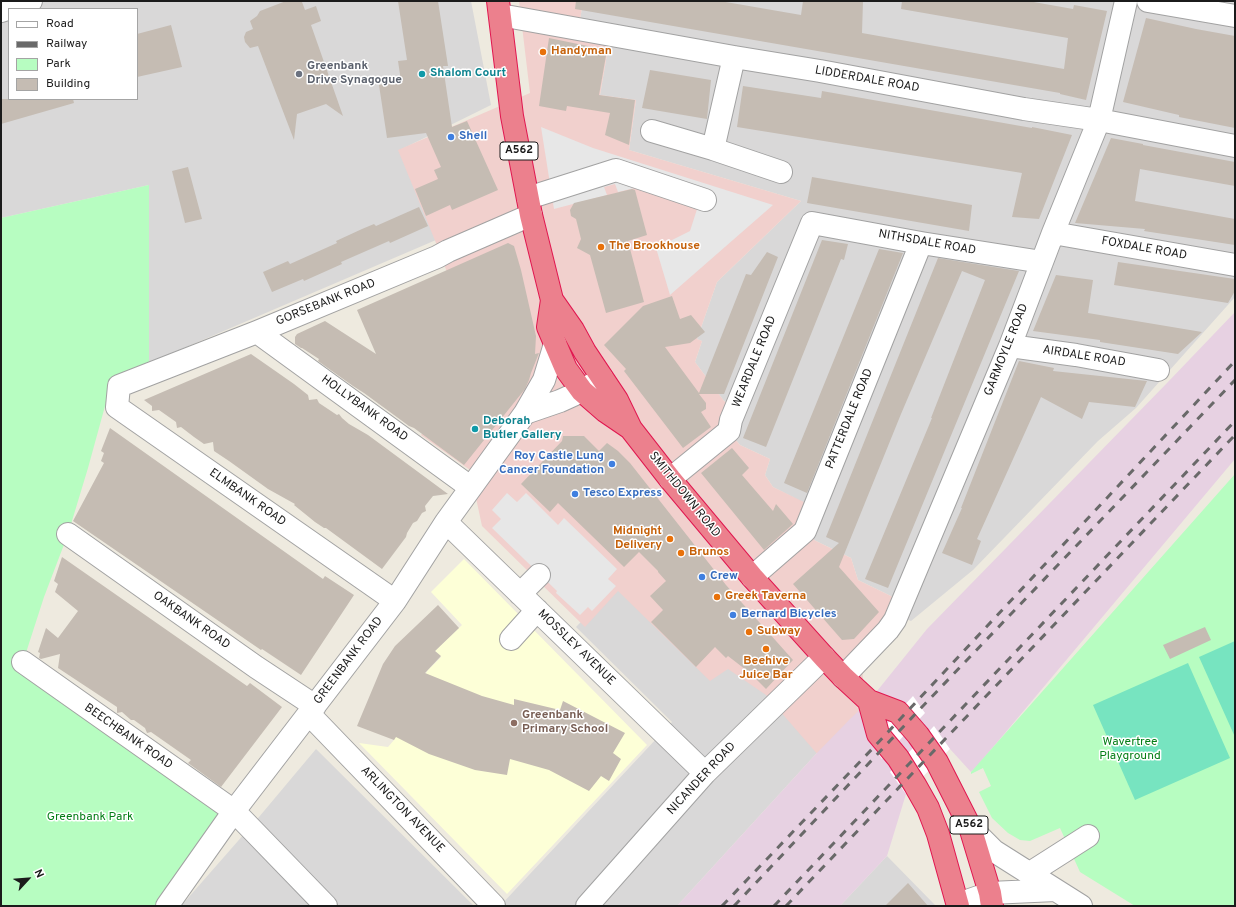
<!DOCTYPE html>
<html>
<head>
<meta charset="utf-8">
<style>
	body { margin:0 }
	#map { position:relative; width:1236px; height:907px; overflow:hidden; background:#eeeadf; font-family:Overpass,sans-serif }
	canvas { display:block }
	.frame { position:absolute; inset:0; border:2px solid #1b1b1b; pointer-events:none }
	.legend { position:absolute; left:8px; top:8px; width:130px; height:92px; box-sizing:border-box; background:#fff; border:1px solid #a4a4a4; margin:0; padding:5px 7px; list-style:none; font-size:12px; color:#1b1b1b }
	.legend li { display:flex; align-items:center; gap:8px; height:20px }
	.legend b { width:20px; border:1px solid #a4a4a4 }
	.north { position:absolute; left:8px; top:859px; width:40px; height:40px; -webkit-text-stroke:3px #fff; paint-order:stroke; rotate:64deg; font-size:11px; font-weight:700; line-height:16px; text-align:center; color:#1b1b1b }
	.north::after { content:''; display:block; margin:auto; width:14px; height:18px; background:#1b1b1b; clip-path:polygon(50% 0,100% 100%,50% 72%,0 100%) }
</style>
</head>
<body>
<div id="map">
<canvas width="1236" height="907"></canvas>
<div class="frame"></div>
<ul class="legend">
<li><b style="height:5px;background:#fff"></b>Road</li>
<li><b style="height:5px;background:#696969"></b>Railway</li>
<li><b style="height:11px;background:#b7fdc1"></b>Park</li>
<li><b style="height:11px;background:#c5bcb3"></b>Building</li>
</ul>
<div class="north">N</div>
</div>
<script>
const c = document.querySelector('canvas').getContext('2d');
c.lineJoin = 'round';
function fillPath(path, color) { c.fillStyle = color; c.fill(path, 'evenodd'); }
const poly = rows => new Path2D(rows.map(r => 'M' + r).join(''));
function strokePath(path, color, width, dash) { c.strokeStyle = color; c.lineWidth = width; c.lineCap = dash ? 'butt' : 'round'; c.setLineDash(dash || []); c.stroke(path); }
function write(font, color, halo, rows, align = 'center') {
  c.font = font + ' Overpass,sans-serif'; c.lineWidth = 3; c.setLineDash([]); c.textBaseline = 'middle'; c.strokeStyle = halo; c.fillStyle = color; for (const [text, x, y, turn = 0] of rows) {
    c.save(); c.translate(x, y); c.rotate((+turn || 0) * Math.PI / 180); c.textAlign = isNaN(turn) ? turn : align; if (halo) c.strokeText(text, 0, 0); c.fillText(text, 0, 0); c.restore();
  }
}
fillPath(poly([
	[25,1,471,1,491,105,400,150,436,240,149,363,149,185,1,218,1,9],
	[9,9,137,9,137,99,9,99],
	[583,1,1235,1,1235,297,1136,408,1098,441,973,570,911,621,906,619,897,599,858,580,851,558,814,540,810,506,773,487,765,475,770,459,740,445,734,438,729,404,724,401,695,362,702,341,697,339,717,282,801,201,629,150,636,100,600,95,609,43,580,20],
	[616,586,850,719,815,755,677,906,500,906,672,722,576,627],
	[316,749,474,906,181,906,259,817],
	[887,856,935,905,936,906,840,906]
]), '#d9d8d8');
fillPath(poly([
	[519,1,583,1,580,20,609,43,600,95,636,100,629,150,801,201,717,282,697,339,702,341,695,362,724,401,729,404,734,438,740,445,770,459,765,475,773,487,810,505,814,540,851,558,858,580,897,599,887,619,861,646,867,746,819,756,766,695,728,669,710,681,618,591,585,627,482,526,470,470,421,435,480,360,436,243,398,150,530,93]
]), '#f1d0cd');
fillPath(poly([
	[1235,312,1235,459,979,764,971,772,950,749,906,794,887,856,840,906,677,906,815,755,850,719,869,701,927,629,1167,383]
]), '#e7d1e2');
fillPath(poly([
	[464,559,647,745,507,894,359,743,388,747,394,740,417,686,428,670,441,657,435,651,462,625,431,592]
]), '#fdffd7');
fillPath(poly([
	[149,185,149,363,113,377,88,468,68,534,44,597,23,662,234,811,167,906,1,906,1,218],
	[1235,474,1235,906,1135,906,1080,872,1060,828,1030,841,1020,840,1008,833,992,818,979,792,991,786,983,768,971,774,971,772]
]), '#b7fdc1');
fillPath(poly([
	[1235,641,1235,737,1199,657],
	[1188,663,1230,758,1135,800,1093,705]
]), '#77e4c0');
fillPath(poly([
	[541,127,593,148,773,205,670,295,656,248,690,231,698,206,653,191,643,192,640,185,635,188,618,192,615,184,604,187,607,195,554,209],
	[507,493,517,502,526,493,558,525,564,518,617,569,608,579,616,586,592,611,588,607,580,615,556,593,557,591,492,528,501,519,492,510]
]), '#e7e7e7');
fillPath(poly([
	[913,696,925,713,882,759,870,742],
	[934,726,950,749,906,794,890,772]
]), '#fff');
fillPath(poly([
	[286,1,302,2,305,10,316,6,321,21,311,25,343,116,326,104,297,114,294,140,258,46,250,48,245,42,244,37,246,32,253,29,250,21,257,16,260,11],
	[398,1,438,1,448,66,443,66,452,127,467,121,498,190,452,210,450,205,426,216,415,189,438,179,434,170,441,167,426,133,387,138,379,85,401,81,398,61,407,60],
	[576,1,720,1,801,15,803,1,863,1,862,33,1064,69,1068,38,901,9,902,1,1028,1,1073,9,1074,5,1107,11,1086,100,1060,94,1060,93,575,9],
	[1146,18,1196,29,1235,36,1235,128,1179,117,1179,115,1123,102],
	[171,25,182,67,137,77,137,34],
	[549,38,607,50,599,95,635,100,629,145,605,135,610,113,567,106,566,111,539,106],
	[650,70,711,80,707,119,642,108],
	[743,86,821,98,822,91,1032,128,1032,127,1072,135,1039,219,1012,217,1022,173,737,127],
	[1,99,73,99,74,103,1,124],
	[1111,138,1143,144,1143,145,1235,162,1235,186,1140,169,1135,201,1235,219,1235,245,1144,231,1145,229,1075,223],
	[188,167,202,219,185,223,172,171],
	[812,177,972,205,969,231,807,203],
	[632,189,635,190,647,235,628,241,644,302,606,313,590,255,577,248,581,239,576,219,571,216,570,210,574,203],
	[419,207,428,226,390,243,389,241,341,262,342,264,304,281,303,279,272,292,263,272,288,261,290,264,337,243,336,241,362,229,374,224,376,226],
	[822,240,848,244,844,260,841,259,766,447,743,438],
	[508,243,514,246,521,270,536,336,535,354,539,353,531,373,529,380,525,389,464,465,414,428,409,426,364,393,353,386,318,361,319,359,302,348,301,348,295,344,295,337,297,334,325,321,376,354,357,310],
	[879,249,903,253,807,493,784,483],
	[767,252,778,257,724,394,699,394,706,403,706,409,701,412,711,427,683,448,624,371,626,369,604,345,643,306,672,296,680,319,691,315,705,332,690,343,665,347,699,393,746,274,751,275],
	[938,258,1019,271,888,588,865,579,932,418,931,418,985,280,962,271,901,414,839,567,879,612,854,639,842,640,793,584,839,543,826,537],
	[1118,262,1235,279,1235,291,1228,303,1114,285],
	[1056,275,1093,280,1088,313,1202,332,1178,354,1100,342,1100,340,1033,331],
	[251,354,294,384,308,395,309,400,317,399,319,403,337,415,339,414,342,418,349,424,368,435,448,494,433,496,425,506,426,511,422,513,417,521,413,523,407,533,406,537,382,569,326,528,324,528,315,522,294,505,295,504,268,489,229,461,214,451,213,442,204,444,194,437,181,427,177,428,176,422,159,410,152,411,152,406,144,400],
	[1019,361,1054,368,1053,371,1147,381,1135,407,1089,402,1082,419,1041,397,977,539,981,541,972,565,942,553,962,508,961,508],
	[110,428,323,579,325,576,354,595,301,675,262,649,261,650,73,521,104,463,101,461,104,453,101,451],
	[563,436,584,436,599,451,607,443,618,451,630,463,726,585,793,660,766,689,750,673,728,656,726,658,715,647,696,667,651,622,663,610,650,596,666,581,658,572,658,571,639,552,624,567,558,503,550,512,521,484,562,441],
	[732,448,749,468,742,475,773,511,776,504,793,524,764,550,701,473],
	[62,557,247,686,250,683,282,707,221,787,188,763,191,760,151,732,147,733,145,728,134,720,131,720,122,712,117,713,117,707,58,668,60,654,41,659,39,658,40,653,38,652,46,628,58,638,78,611,55,592,58,584,54,581],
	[438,605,459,628,435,651,441,656,425,673,482,696,514,705,514,699,560,710,563,701,625,733,613,753,621,759,609,781,601,776,589,791,549,770,510,759,507,775,475,770,429,754,396,737,394,740,357,726,383,664,395,646],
	[1205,627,1211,640,1170,659,1163,645],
	[908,883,928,906,885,906]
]), '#c5bcb3');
const minor = poly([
	[1148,1,1235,16],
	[1,11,31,1],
	[500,15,734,57,820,71,1024,109,1099,120,1235,146],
	[652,131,713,149,781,172],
	[713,149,734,57],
	[528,198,616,170,705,200],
	[1053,233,1235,265],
	[257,332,470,487],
	[1010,346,1076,355,1158,370],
	[525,413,560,401,582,391,602,378],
	[670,479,729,431,731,420,812,223,921,243,1042,262],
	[446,522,705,773],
	[68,534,256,667,315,706],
	[752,577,805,531,921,243],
	[520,594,539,575],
	[395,601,117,407,119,386,257,332,437,257,448,251,531,215],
	[511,639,537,610],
	[23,662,234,811,326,906],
	[843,677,888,630,895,620,1010,346,1053,233,1099,120,1126,1],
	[309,714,494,906],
	[970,827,994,851,1081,906],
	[1030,873,1088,836],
	[958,904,990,893,1056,890],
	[167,906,234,811,395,601,446,522,525,413,544,380,555,344],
	[587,906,705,773,824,657]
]);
const highway = poly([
	[498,1,512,116,531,215,552,300,573,330,585,352,617,400,631,429,670,479,752,577,824,657,843,677,869,701,898,712,918,735,937,762,970,827,990,893,992,906],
	[552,300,548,327,566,369,582,391,605,411,630,428],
	[869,701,878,734,898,758,915,785,928,808,938,834,958,906]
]);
strokePath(minor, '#a2a2a2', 24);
strokePath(highway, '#e11750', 24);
strokePath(minor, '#fff', 22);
strokePath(highway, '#ec808d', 22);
strokePath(poly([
	[722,906,874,747,1235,361],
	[734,906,921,708,1235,380],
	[774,906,1235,421],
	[786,906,1235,435]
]), '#696969', 3, [8, 8]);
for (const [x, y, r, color] of [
	[543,52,4,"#e8710a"],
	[299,74,4,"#6b7280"],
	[422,74,4,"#0f9aa8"],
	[451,137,4,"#3f7fe0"],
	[601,247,4,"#e8710a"],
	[475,429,4,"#0f9aa8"],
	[612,464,4,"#3f7fe0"],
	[575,494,4,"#3f7fe0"],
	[670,539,4,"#e8710a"],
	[681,553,4,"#e8710a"],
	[702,577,4,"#3f7fe0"],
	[717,597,4,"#e8710a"],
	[733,615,4,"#3f7fe0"],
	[749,632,4,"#e8710a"],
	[766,649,4,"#e8710a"],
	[514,723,4,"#8d6e63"]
]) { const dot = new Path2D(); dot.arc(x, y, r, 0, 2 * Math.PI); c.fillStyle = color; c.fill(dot); strokePath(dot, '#fff', 1.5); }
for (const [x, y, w] of [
	[519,151,38],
	[969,825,38]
]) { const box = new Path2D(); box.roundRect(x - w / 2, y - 9, w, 18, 3); c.fillStyle = '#fff'; c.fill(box); strokePath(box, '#1b1b1b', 1); }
write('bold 11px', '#1b1b1b', null, [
	["A562",519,151],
	["A562",969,825]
]);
write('bold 12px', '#c56008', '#fff', [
	["Handyman",551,52],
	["The Brookhouse",609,247],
	["Midnight",662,532,"right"],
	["Delivery",662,546,"right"],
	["Brunos",689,553],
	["Greek Taverna",725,597],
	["Subway",757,632],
	["Beehive",766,662,"center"],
	["Juice Bar",766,676,"center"]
], 'left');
write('bold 12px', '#5b616d', '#fff', [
	["Greenbank",307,67],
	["Drive Synagogue",307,81]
], 'left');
write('bold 12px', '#0d838f', '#fff', [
	["Shalom Court",430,74],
	["Deborah",483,422],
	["Butler Gallery",483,436]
], 'left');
write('12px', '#1b1b1b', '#fff', [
	["LIDDERDALE ROAD",867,80,10],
	["NITHSDALE ROAD",927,243,10],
	["FOXDALE ROAD",1144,249,10],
	["GORSEBANK ROAD",326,303,-22],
	["GARMOYLE ROAD",1007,350,-68],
	["AIRDALE ROAD",1084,357,9],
	["WEARDALE ROAD",755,362,-68],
	["HOLLYBANK ROAD",364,409,36],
	["PATTERDALE ROAD",850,419,-68],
	["SMITHDOWN ROAD",684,495,51],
	["ELMBANK ROAD",247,498,35],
	["OAKBANK ROAD",191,621,35],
	["MOSSLEY AVENUE",576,648,44],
	["GREENBANK ROAD",349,661,-53],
	["BEECHBANK ROAD",128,737,35],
	["NICANDER ROAD",702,779,-47],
	["ARLINGTON AVENUE",402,810,46]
]);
write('bold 12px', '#366cbe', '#fff', [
	["Shell",459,137],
	["Roy Castle Lung",604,457,"right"],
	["Cancer Foundation",604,471,"right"],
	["Tesco Express",583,494],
	["Crew",710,577],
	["Bernard Bicycles",741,615]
], 'left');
write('bold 12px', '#785e54', '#fff', [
	["Greenbank",522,716],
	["Primary School",522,730]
], 'left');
write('12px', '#047e16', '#fff', [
	["Wavertree",1130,743],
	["Playground",1130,757],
	["Greenbank Park",90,818]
]);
</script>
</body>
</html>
